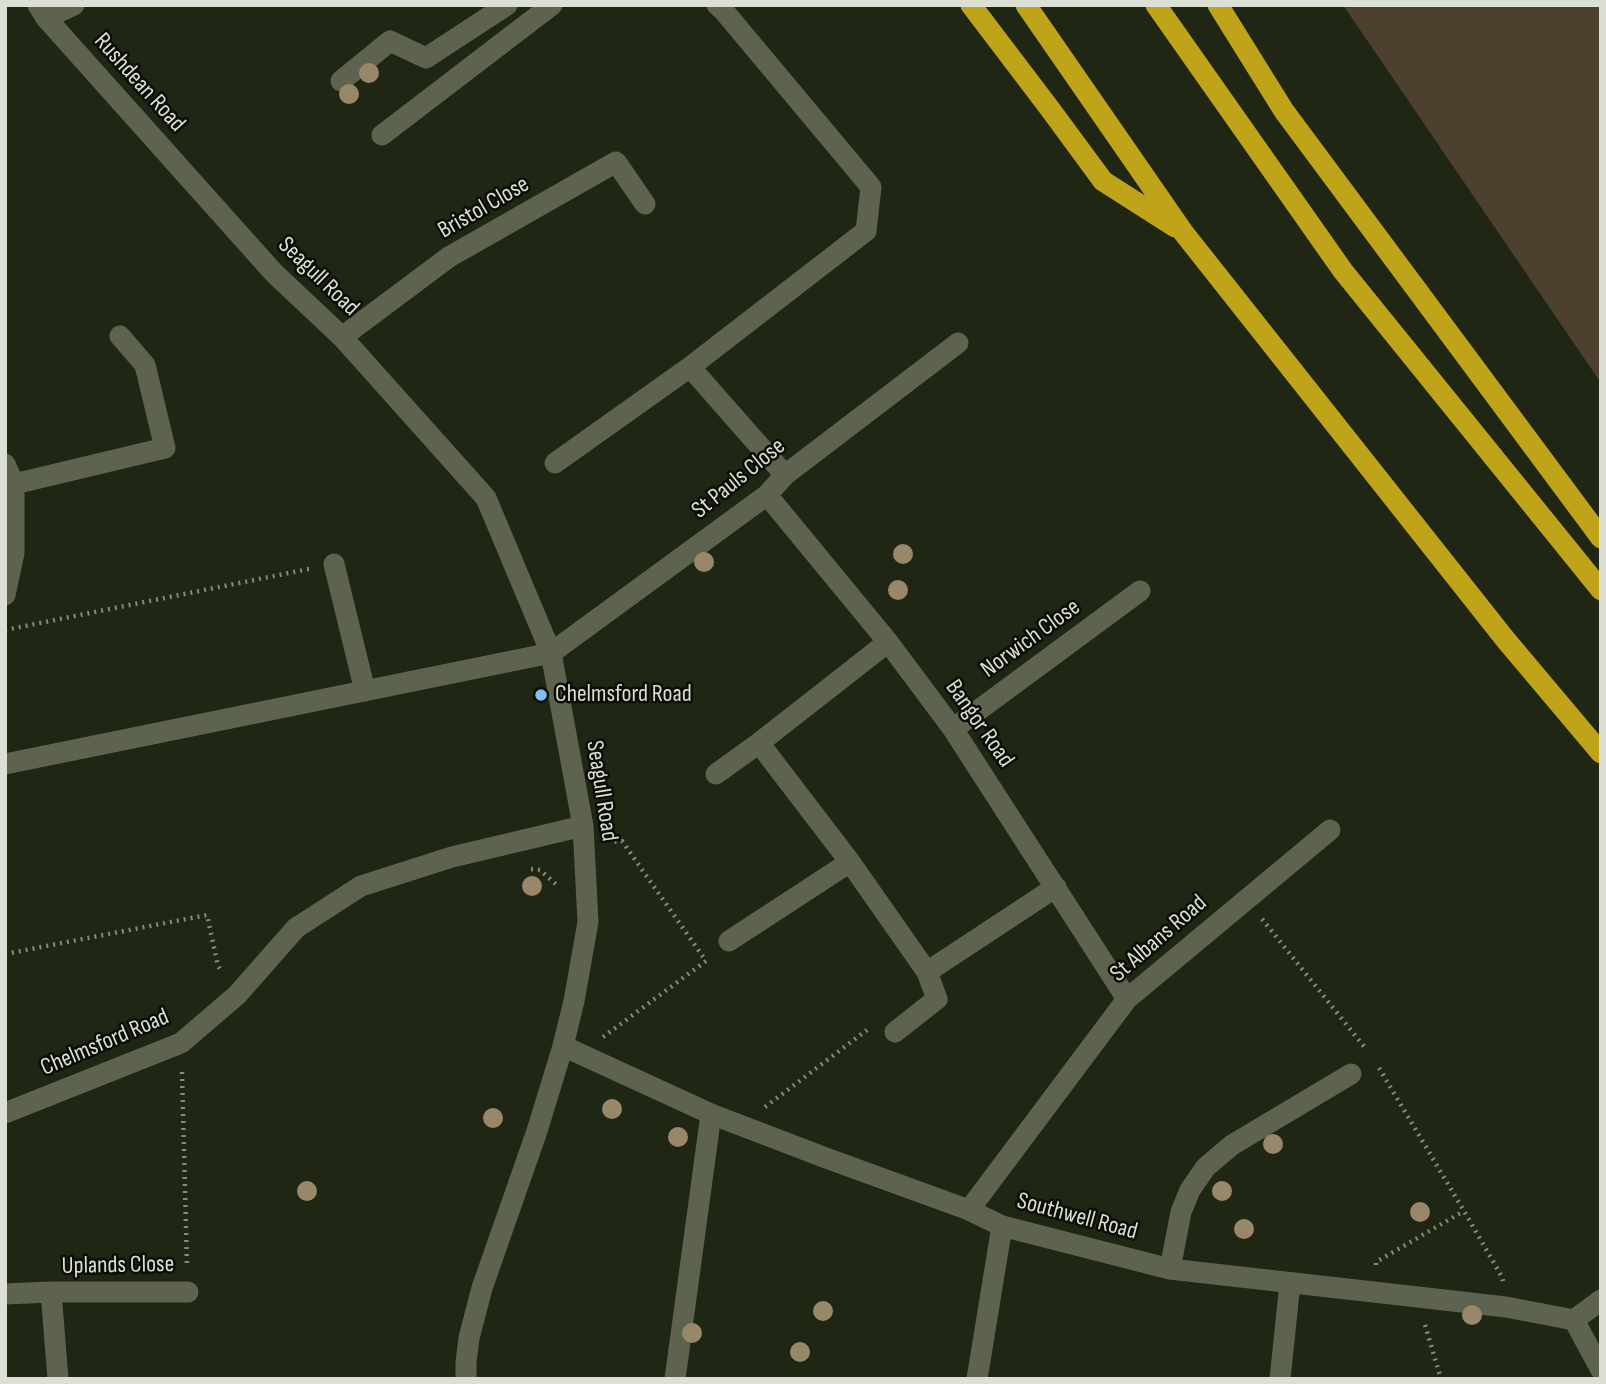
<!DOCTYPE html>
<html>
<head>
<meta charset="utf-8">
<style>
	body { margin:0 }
	#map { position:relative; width:1606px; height:1384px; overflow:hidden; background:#202614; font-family:"Sofia Sans Condensed",sans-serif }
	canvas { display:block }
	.frame { position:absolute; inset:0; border:7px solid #dbdfd4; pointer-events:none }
</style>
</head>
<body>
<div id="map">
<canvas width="1606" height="1384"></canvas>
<div class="frame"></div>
</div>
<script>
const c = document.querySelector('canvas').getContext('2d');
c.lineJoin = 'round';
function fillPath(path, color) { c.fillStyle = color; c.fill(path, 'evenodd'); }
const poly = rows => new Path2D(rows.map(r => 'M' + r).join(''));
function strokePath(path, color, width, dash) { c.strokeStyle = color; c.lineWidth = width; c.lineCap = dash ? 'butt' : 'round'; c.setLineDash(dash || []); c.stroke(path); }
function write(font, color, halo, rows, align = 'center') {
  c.font = font + ' "Sofia Sans Condensed",sans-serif'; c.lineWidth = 5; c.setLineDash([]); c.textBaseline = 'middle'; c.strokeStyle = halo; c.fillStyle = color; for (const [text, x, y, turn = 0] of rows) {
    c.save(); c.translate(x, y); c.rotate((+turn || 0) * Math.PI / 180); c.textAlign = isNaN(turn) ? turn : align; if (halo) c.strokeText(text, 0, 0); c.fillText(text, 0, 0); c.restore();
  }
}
fillPath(poly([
	[1343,5,1601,5,1601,383]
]), '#4e402e');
strokePath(poly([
	[5,630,309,569],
	[531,869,540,870,558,886],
	[1262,919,1366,1049],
	[5,954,207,915,218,966,222,972],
	[603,1037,706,961,622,841,610,842],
	[1379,1068,1464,1211,1502,1277,1503,1281],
	[182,1072,187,1266],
	[765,1107,867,1030],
	[1376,1265,1376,1262,1464,1211],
	[1425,1325,1441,1379]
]), '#858a7b', 4.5, [2, 5]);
strokePath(poly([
	[38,5,46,18,274,273,342,337,486,498,551,653,583,826,588,922,574,1001,563,1046,537,1131,482,1288,469,1338,466,1362,466,1379],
	[46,18,74,5],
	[341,81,390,41,426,58,507,5],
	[382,135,552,5],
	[342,337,449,257,616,162,645,204],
	[690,367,785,475],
	[555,463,690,367,866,231,871,187,723,10,717,5],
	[5,464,14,484,14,553,5,595],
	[14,484,165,448,145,365,120,336],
	[767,495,888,642,953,729,1127,999],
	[334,564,365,691],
	[888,642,759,743,850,862,927,972,1056,887],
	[953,729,1140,591],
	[5,764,551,653,767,495,785,475,958,343],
	[716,774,759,743],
	[729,941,850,862],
	[895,1032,937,999,927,972],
	[563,1046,711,1114,826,1158,969,1210,1002,1226,1170,1269,1506,1307,1574,1320,1601,1300],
	[5,1113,181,1043,237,995,296,928,361,886,452,857,583,826],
	[969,1210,1127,999,1330,830],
	[1170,1269,1181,1212,1190,1190,1206,1167,1232,1145,1351,1074],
	[5,1294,51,1292],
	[1574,1320,1601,1370],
	[58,1379,51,1292,188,1292],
	[675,1379,711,1114],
	[977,1379,1002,1226],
	[1280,1379,1290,1283]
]), '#5d634f', 21);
strokePath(poly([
	[971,5,1050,109,1103,181,1175,227],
	[1026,5,1183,232,1505,639,1601,753],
	[1156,5,1343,271,1601,590],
	[1218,5,1284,111,1601,538]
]), '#bfa41a', 21);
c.fillStyle = '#988869';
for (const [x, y] of [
	[369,73],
	[349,94],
	[903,554],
	[704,562],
	[898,590],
	[532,886],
	[612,1109],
	[493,1118],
	[678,1137],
	[1273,1144],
	[307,1191],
	[1222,1191],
	[1420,1212],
	[1244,1229],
	[823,1311],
	[1472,1315],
	[692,1333],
	[800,1352]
]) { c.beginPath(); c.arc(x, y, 10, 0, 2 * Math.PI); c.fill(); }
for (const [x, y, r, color] of [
	[541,695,7,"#83bcfb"]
]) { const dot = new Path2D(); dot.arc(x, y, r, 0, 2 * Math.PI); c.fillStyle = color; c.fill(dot); strokePath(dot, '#0b0e06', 2.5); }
write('24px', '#dbdfd4', '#0b0e06', [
	["Rushdean Road",139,83,48],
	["Bristol Close",484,208,-30],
	["Seagull Road",318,277,44],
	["St Pauls Close",739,479,-39],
	["Norwich Close",1031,639,-36],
	["Bangor Road",979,724,55],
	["Seagull Road",601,791,81],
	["St Albans Road",1159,939,-41],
	["Chelmsford Road",105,1043,-23],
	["Southwell Road",1077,1217,15],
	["Uplands Close",118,1266,-1]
]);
write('24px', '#dbdfd4', '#0b0e06', [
	["Chelmsford Road",555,695]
], 'left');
</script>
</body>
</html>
